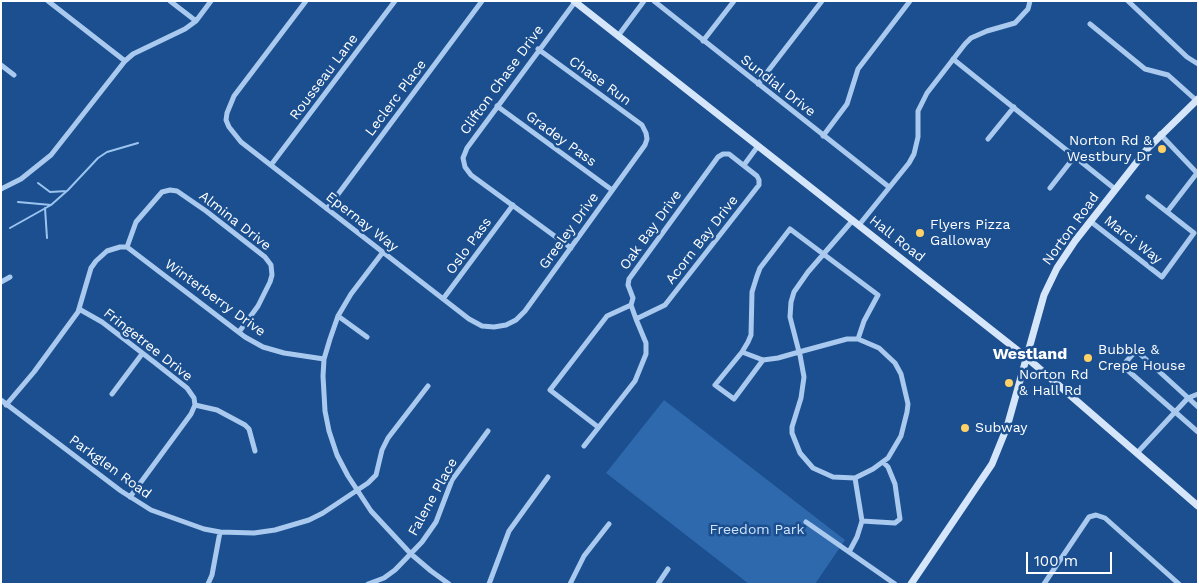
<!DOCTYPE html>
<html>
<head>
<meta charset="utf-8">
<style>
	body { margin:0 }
	#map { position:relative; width:1199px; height:585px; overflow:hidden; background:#1b4f8f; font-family:"Work Sans",sans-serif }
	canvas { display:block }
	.frame { position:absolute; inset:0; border:2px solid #fff; pointer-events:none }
	.scale { position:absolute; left:1026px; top:552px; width:86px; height:22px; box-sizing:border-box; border:2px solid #fff; border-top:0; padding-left:6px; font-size:15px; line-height:18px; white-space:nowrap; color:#fff; -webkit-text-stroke:4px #1b4f8f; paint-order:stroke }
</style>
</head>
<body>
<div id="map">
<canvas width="1199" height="585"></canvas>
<div class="frame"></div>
<div class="scale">100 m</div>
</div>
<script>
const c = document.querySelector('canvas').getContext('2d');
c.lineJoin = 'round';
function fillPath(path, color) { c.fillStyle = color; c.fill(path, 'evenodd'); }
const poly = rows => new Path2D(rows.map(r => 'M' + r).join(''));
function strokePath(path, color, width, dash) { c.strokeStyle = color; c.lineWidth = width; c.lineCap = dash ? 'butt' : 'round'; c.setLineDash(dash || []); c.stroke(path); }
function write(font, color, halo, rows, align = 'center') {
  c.font = font + ' "Work Sans",sans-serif'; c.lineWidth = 5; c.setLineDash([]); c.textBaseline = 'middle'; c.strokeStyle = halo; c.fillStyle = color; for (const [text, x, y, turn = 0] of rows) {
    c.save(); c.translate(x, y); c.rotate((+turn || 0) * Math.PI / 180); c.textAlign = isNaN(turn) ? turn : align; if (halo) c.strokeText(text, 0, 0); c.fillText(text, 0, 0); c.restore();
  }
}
fillPath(poly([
	[664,400,845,540,815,584,749,584,606,473]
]), '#2e69ad');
strokePath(poly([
	[38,183,50,192,67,191],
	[18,202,51,205],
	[45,208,47,238],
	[10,228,51,205,68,190,98,158,107,152,138,143]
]), '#9cc4f0', 2);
strokePath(poly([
	[48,1,125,61],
	[170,1,196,21],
	[306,1,234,96,227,113,226,120,229,127,241,142,469,319,482,326,494,327,506,325,516,320,525,311,645,145,647,139,646,133,642,125,538,49],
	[654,1,889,187],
	[1128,1,1187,57,1198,64],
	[1090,24,1145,69,1168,75,1196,100],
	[618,36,644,1],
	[703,41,734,1],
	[953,59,1115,189],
	[1,65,14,75],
	[758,84,822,1],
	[497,106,612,190],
	[1160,134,1198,174],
	[823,136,847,104,858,69,910,1],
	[988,139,1014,107],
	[271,165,395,1],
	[744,165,758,146],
	[1050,188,1075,156],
	[1,189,21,179,51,155,125,61,133,54,185,29,196,21,211,1],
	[327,209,482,1],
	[1167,212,1197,173],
	[1090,221,1162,277,1194,233,1148,197],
	[859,225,909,163,914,154,918,137,918,111,927,93,965,44,971,38,987,31,1015,23,1028,9,1030,1],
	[127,247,136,222,162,192,170,190,177,191,206,211,265,257,271,265,272,275,270,282,258,306,239,332],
	[127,247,245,337,263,347,284,353,324,359],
	[571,248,471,175,465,167,463,158,467,148,575,2],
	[383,252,351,294,338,316,330,339,324,359,323,376,325,411,329,431,337,455,348,476,371,511,411,554,431,571,449,584],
	[1,282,10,277],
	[443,299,513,205],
	[79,309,102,322,154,362,187,388,194,398,195,405,191,414,130,497],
	[338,316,367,337],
	[742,352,763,360,778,358,799,352,847,339,858,339,879,348,895,363,901,374,908,404,907,412,901,436,888,458,873,469,855,478,833,477,813,468,800,453,792,433,792,427,801,398,804,377,800,355,799,352,798,348,790,317,791,302,794,292,808,272,853,220],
	[763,360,734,399,715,385,742,352,748,342,751,335,752,292,757,276,760,268,790,229,878,295,864,321,858,339],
	[112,394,142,354],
	[1,400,121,491,151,510,204,529,220,532,254,533,275,530,309,520,323,513,368,483,376,475,382,450,388,438,428,386],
	[6,405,34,372,78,312,91,268,96,261,107,251,120,247,127,247],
	[195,405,217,410,245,425,249,429,255,451],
	[1198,407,1139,353,1133,354,1124,364,1125,368,1198,432],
	[598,427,550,390,607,316,631,305],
	[584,446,635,381,646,354,646,343,636,319,631,305,633,298,628,285,629,279,718,157,723,154,729,154,757,176,759,180,759,185,665,305,636,319],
	[1137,453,1188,398,1198,394],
	[862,521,895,523,900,519,895,484,888,467,883,462],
	[806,522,895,584],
	[849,552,857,537,862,521,855,478],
	[208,584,212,575,220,532],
	[368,584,384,578,395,570,422,542,436,522,452,480,488,431],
	[489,584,509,531,548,477],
	[570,584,584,556,609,524],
	[658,584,668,569],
	[1044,584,1089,517,1096,515,1105,518,1179,584]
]), '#a9c9ee', 5);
strokePath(poly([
	[574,1,1026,357,1198,506],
	[911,584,992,464,1007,427,1044,295,1057,268,1075,241,1148,148,1198,99]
]), '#d6e6fa', 7);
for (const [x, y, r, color] of [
	[1162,149,5,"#ffd166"],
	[920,233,5,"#ffd166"],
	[1088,358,5,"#ffd166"],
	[1009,383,5,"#ffd166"],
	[965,428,5,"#ffd166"]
]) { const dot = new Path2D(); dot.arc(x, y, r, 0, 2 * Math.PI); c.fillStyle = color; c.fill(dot); strokePath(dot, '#1b4f8f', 2); }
write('14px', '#fff', '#1b4f8f', [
	["Rousseau Lane",324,77,-53],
	["Clifton Chase Drive",502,80,-54],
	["Chase Run",600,81,36],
	["Sundial Drive",778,86,38],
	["Leclerc Place",396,98,-53],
	["Gradey Pass",561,139,36],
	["Almina Drive",235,221,38],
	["Epernay Way",362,222,38],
	["Norton Road",1071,229,-54],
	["Oak Bay Drive",651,230,-54],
	["Greeley Drive",569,231,-54],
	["Hall Road",897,239,38],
	["Acorn Bay Drive",702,240,-52],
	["Marci Way",1133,240,38],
	["Oslo Pass",469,246,-54],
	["Winterberry Drive",215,298,36],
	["Fringetree Drive",148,345,38],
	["Parkglen Road",110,467,36],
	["Falene Place",433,497,-61]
]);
write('14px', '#fff', '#1b4f8f', [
	["Norton Rd &",1152,141,"right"],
	["Westbury Dr",1152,157,"right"],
	["Flyers Pizza",930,225],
	["Galloway",930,241],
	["Bubble &",1098,350],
	["Crepe House",1098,366],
	["Norton Rd",1019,375],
	["& Hall Rd",1019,391],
	["Subway",975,428]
], 'left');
write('14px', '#cfe3fa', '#1b4f8f', [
	["Freedom Park",757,530]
]);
write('bold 16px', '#fff', '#1b4f8f', [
	["Westland",1030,354]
]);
</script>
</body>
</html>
